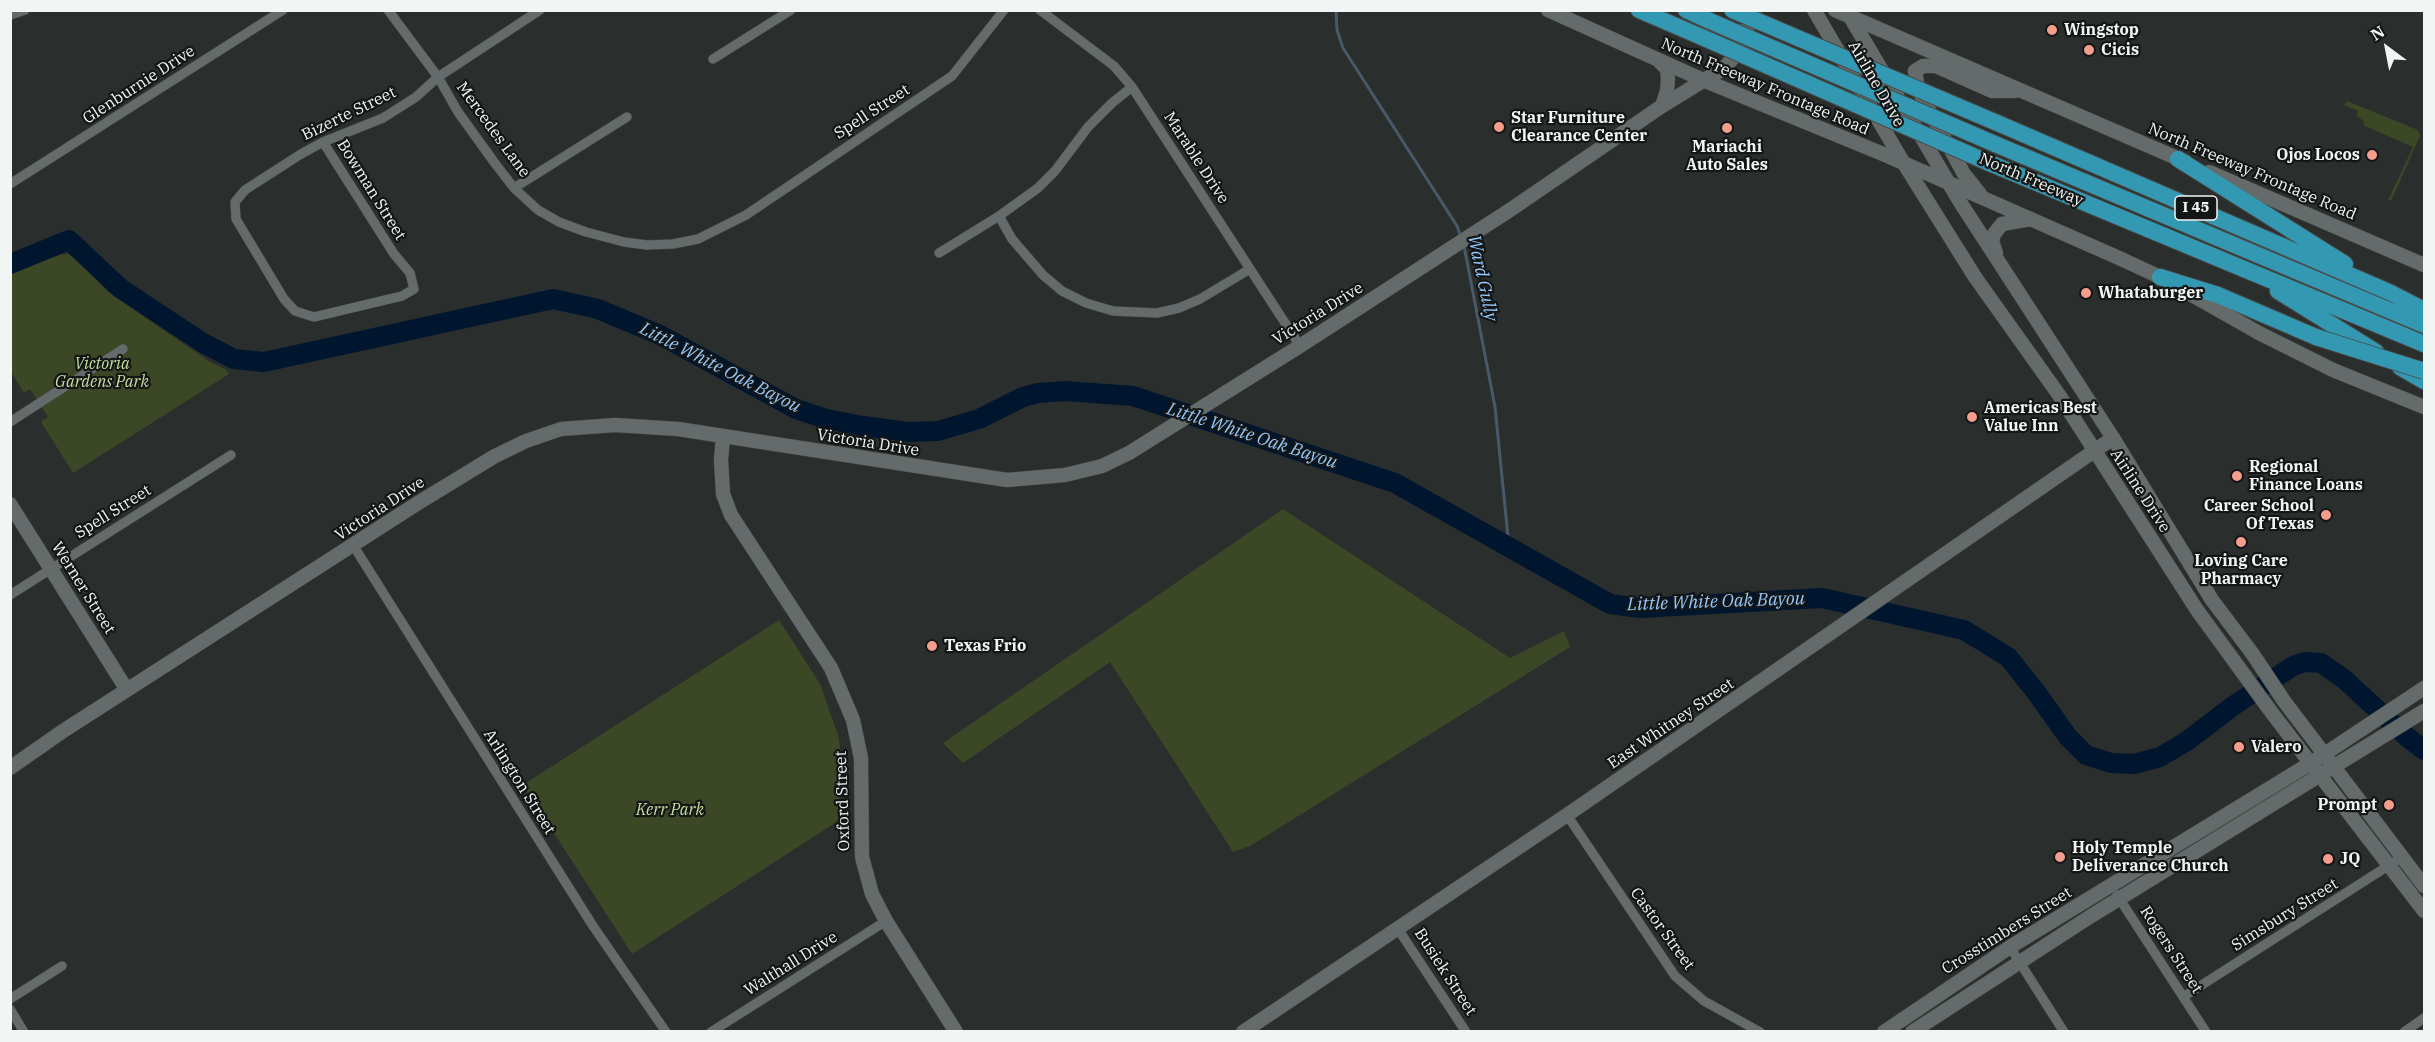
<!DOCTYPE html>
<html>
<head>
<meta charset="utf-8">
<style>
	body { margin:0 }
	#map { position:relative; width:2435px; height:1042px; overflow:hidden; background:#2a2f2e; font-family:"IBM Plex Serif",serif }
	canvas { display:block }
	.frame { position:absolute; inset:0; border:12px solid #f1f5f4; pointer-events:none }
	.north { position:absolute; left:2357px; top:18px; width:60px; height:60px; -webkit-text-stroke:4px #141616; paint-order:stroke; rotate:328deg; font-size:16px; font-weight:700; line-height:24px; text-align:center; color:#f1f5f4 }
	.north::after { content:''; display:block; margin:auto; width:21px; height:27px; background:#f1f5f4; clip-path:polygon(50% 0,100% 100%,50% 72%,0 100%) }
</style>
</head>
<body>
<div id="map">
<canvas width="2435" height="1042"></canvas>
<div class="frame"></div>
<div class="north">N</div>
</div>
<script>
const c = document.querySelector('canvas').getContext('2d');
c.lineJoin = 'round';
function fillPath(path, color) { c.fillStyle = color; c.fill(path, 'evenodd'); }
const poly = rows => new Path2D(rows.map(r => 'M' + r).join(''));
function strokePath(path, color, width, dash) { c.strokeStyle = color; c.lineWidth = width; c.lineCap = dash ? 'butt' : 'round'; c.setLineDash(dash || []); c.stroke(path); }
function write(font, color, halo, rows, align = 'center') {
  c.font = font + ' "IBM Plex Serif",serif'; c.lineWidth = 4.5; c.setLineDash([]); c.textBaseline = 'middle'; c.strokeStyle = halo; c.fillStyle = color; for (const [text, x, y, turn = 0] of rows) {
    c.save(); c.translate(x, y); c.rotate((+turn || 0) * Math.PI / 180); c.textAlign = isNaN(turn) ? turn : align; if (halo) c.strokeText(text, 0, 0); c.fillText(text, 0, 0); c.restore();
  }
}
fillPath(poly([
	[2347,101,2418,130,2420,136,2391,201,2388,200,2413,147,2363,125,2364,121,2356,116,2358,111,2344,105],
	[68,254,73,256,108,292,210,362,225,369,229,374,73,473,41,422,48,417,30,389,24,393,11,372,10,275,56,255],
	[1283,509,1510,658,1564,631,1570,647,1250,846,1233,852,1110,662,963,763,943,743],
	[779,620,820,684,838,735,842,760,838,821,632,954,523,785]
]), '#3c4726');
strokePath(poly([
	[1336,10,1337,30,1343,48,1457,226,1461,237],
	[1464,246,1495,407,1509,547]
]), '#48596a', 3);
strokePath(poly([
	[10,264,69,240,120,288,203,343,234,359,264,362,553,299,598,309,660,335,796,409,826,419,863,426,908,432,938,431,979,419,1023,397,1038,393,1065,391,1133,396,1395,483,1610,604,1640,608,1822,598,1964,630,2008,657,2036,692,2068,737,2086,755,2111,763,2134,764,2160,757,2187,741,2233,706,2293,666,2305,662,2321,663,2344,679,2407,737,2424,750]
]), '#00162f', 20);
const street = poly([
	[388,10,438,77,458,112,494,162,514,188,538,210,559,222,586,232,624,242,647,245,673,244,698,239,746,215,952,76,1004,10],
	[1040,10,1114,66,1132,87,1300,346],
	[10,15,25,10],
	[713,59,791,10],
	[323,142,394,254,410,273,414,289,402,296,314,317,295,311,284,299,236,219,235,202,245,190,301,154,323,142,383,118,416,97,438,77,540,10],
	[10,184,283,10],
	[514,188,627,117],
	[999,216,1012,239,1043,275,1062,291,1086,303,1113,311,1157,313,1179,308,1200,299,1250,269],
	[939,253,999,216,1038,188,1055,171,1088,127,1112,103,1132,87],
	[10,422,123,349],
	[353,545,593,926,666,1032],
	[10,595,231,455],
	[1567,815,1675,976,1704,1001,1760,1032],
	[2117,895,2206,1032],
	[1398,929,1466,1032],
	[2010,947,2064,1032],
	[2183,997,2402,857],
	[10,999,62,966],
	[10,1009,24,1032],
	[711,1032,886,921],
	[2404,1032,2424,1018]
]);
const secondary = poly([
	[1548,10,1703,80,1883,154,2119,258,2160,277,2259,333,2333,370,2424,407],
	[1814,10,1903,162,1975,277,2059,395,2197,610,2272,713,2424,911],
	[1835,10,2186,162],
	[1846,10,1960,202,2113,438,2212,600,2252,653,2284,701,2424,886],
	[1659,61,1667,69,1668,79,1667,91,1662,106],
	[2209,172,2424,265],
	[1980,194,1964,174,1923,99,1918,88,1915,71,1923,66,1936,66,1992,91,2015,91],
	[1996,253,1992,241,1994,234,2002,224,2031,219],
	[723,437,721,460,723,494,731,515,831,668,853,720,861,758,862,857,872,894,886,921,956,1032],
	[10,504,127,690],
	[10,768,63,731,418,503,495,456,526,441,561,429,615,425,678,429,1007,480,1065,475,1102,466,1129,453,1300,346,1510,210,1662,106,1724,68,1734,57,1755,10],
	[1243,1032,1567,815,2113,438],
	[1884,1032,2010,947,2311,763,2424,688],
	[1912,1032,2091,916,2424,711]
]);
const highway = poly([
	[1639,10,1704,38],
	[1686,10,1710,21],
	[2002,125,2389,292,2424,310],
	[1995,144,2424,325],
	[2178,159,2345,264],
	[1987,162,2424,344],
	[2160,277,2218,295,2316,337],
	[2278,291,2376,352],
	[2400,367,2424,381]
]);
strokePath(street, '#484c4b', 10);
strokePath(secondary, '#484c4b', 15);
strokePath(highway, '#484c4b', 18);
strokePath(street, '#656b6b', 9);
strokePath(secondary, '#656b6b', 14);
strokePath(highway, '#3398b2', 16);
const highwayBridge = poly([
	[1732,10,2002,125],
	[1710,21,1995,144],
	[1704,38,1987,162],
	[2316,337,2424,371]
]);
strokePath(highwayBridge, '#484c4b', 18, []);
strokePath(highwayBridge, '#3398b2', 16);
for (const [x, y, r, color] of [
	[2052,30,6,"#f49d8d"],
	[2089,50,6,"#f49d8d"],
	[1499,127,6,"#f49d8d"],
	[1727,128,6,"#f49d8d"],
	[2372,155,6,"#f49d8d"],
	[2086,293,6,"#f49d8d"],
	[1972,417,6,"#f49d8d"],
	[2237,476,6,"#f49d8d"],
	[2326,515,6,"#f49d8d"],
	[2241,542,6,"#f49d8d"],
	[932,646,6,"#f49d8d"],
	[2239,747,6,"#f49d8d"],
	[2389,805,6,"#f49d8d"],
	[2060,857,6,"#f49d8d"],
	[2328,859,6,"#f49d8d"]
]) { const dot = new Path2D(); dot.arc(x, y, r, 0, 2 * Math.PI); c.fillStyle = color; c.fill(dot); strokePath(dot, '#141616', 2); }
for (const [x, y, w] of [
	[2196,208,42]
]) { const box = new Path2D(); box.roundRect(x - w / 2, y - 12, w, 24, 4.5); c.fillStyle = '#141616'; c.fill(box); strokePath(box, '#f1f5f4', 1.5); }
write('bold 15px', '#f1f5f4', null, [
	["I 45",2196,208]
]);
write('bold 16px', '#f1f5f4', '#141616', [
	["Wingstop",2064,30],
	["Cicis",2101,50],
	["Star Furniture",1511,118],
	["Clearance Center",1511,136],
	["Mariachi",1727,147,"center"],
	["Auto Sales",1727,165,"center"],
	["Ojos Locos",2360,155,"right"],
	["Whataburger",2098,293],
	["Americas Best",1984,408],
	["Value Inn",1984,426],
	["Regional",2249,467],
	["Finance Loans",2249,485],
	["Career School",2314,506,"right"],
	["Of Texas",2314,524,"right"],
	["Loving Care",2241,561,"center"],
	["Pharmacy",2241,579,"center"],
	["Texas Frio",944,646],
	["Valero",2251,747],
	["Prompt",2377,805,"right"],
	["Holy Temple",2072,848],
	["Deliverance Church",2072,866],
	["JQ",2340,859]
], 'left');
write('16px', '#f1f5f4', '#141616', [
	["Airline Drive",1876,84,60],
	["Glenburnie Drive",139,85,-33],
	["North Freeway Frontage Road",1765,87,23],
	["Spell Street",872,112,-33],
	["Bizerte Street",349,114,-26],
	["Mercedes Lane",493,130,54],
	["Marable Drive",1196,158,57],
	["North Freeway Frontage Road",2252,172,23],
	["North Freeway",2031,180,23],
	["Bowman Street",371,190,58],
	["Victoria Drive",1318,314,-32],
	["Victoria Drive",868,443,9],
	["Airline Drive",2140,491,57],
	["Victoria Drive",380,509,-33],
	["Spell Street",113,512,-32],
	["Werner Street",83,588,58],
	["East Whitney Street",1671,724,-34],
	["Arlington Street",519,782,58],
	["Oxford Street",843,801,-92],
	["Simsbury Street",2285,915,-32],
	["Castor Street",1662,929,54],
	["Crosstimbers Street",2007,931,-32],
	["Rogers Street",2171,950,57],
	["Walthall Drive",791,964,-32],
	["Busiek Street",1445,972,57]
]);
write('italic 16px', '#c7df9e', '#141616', [
	["Victoria",102,364],
	["Gardens Park",102,382],
	["Kerr Park",670,810]
]);
write('italic 18px', '#95c8fc', '#141616', [
	["Ward Gully",1482,278,78],
	["Little White Oak Bayou",720,368,27],
	["Little White Oak Bayou",1252,436,18],
	["Little White Oak Bayou",1716,602,-2]
]);
</script>
</body>
</html>
